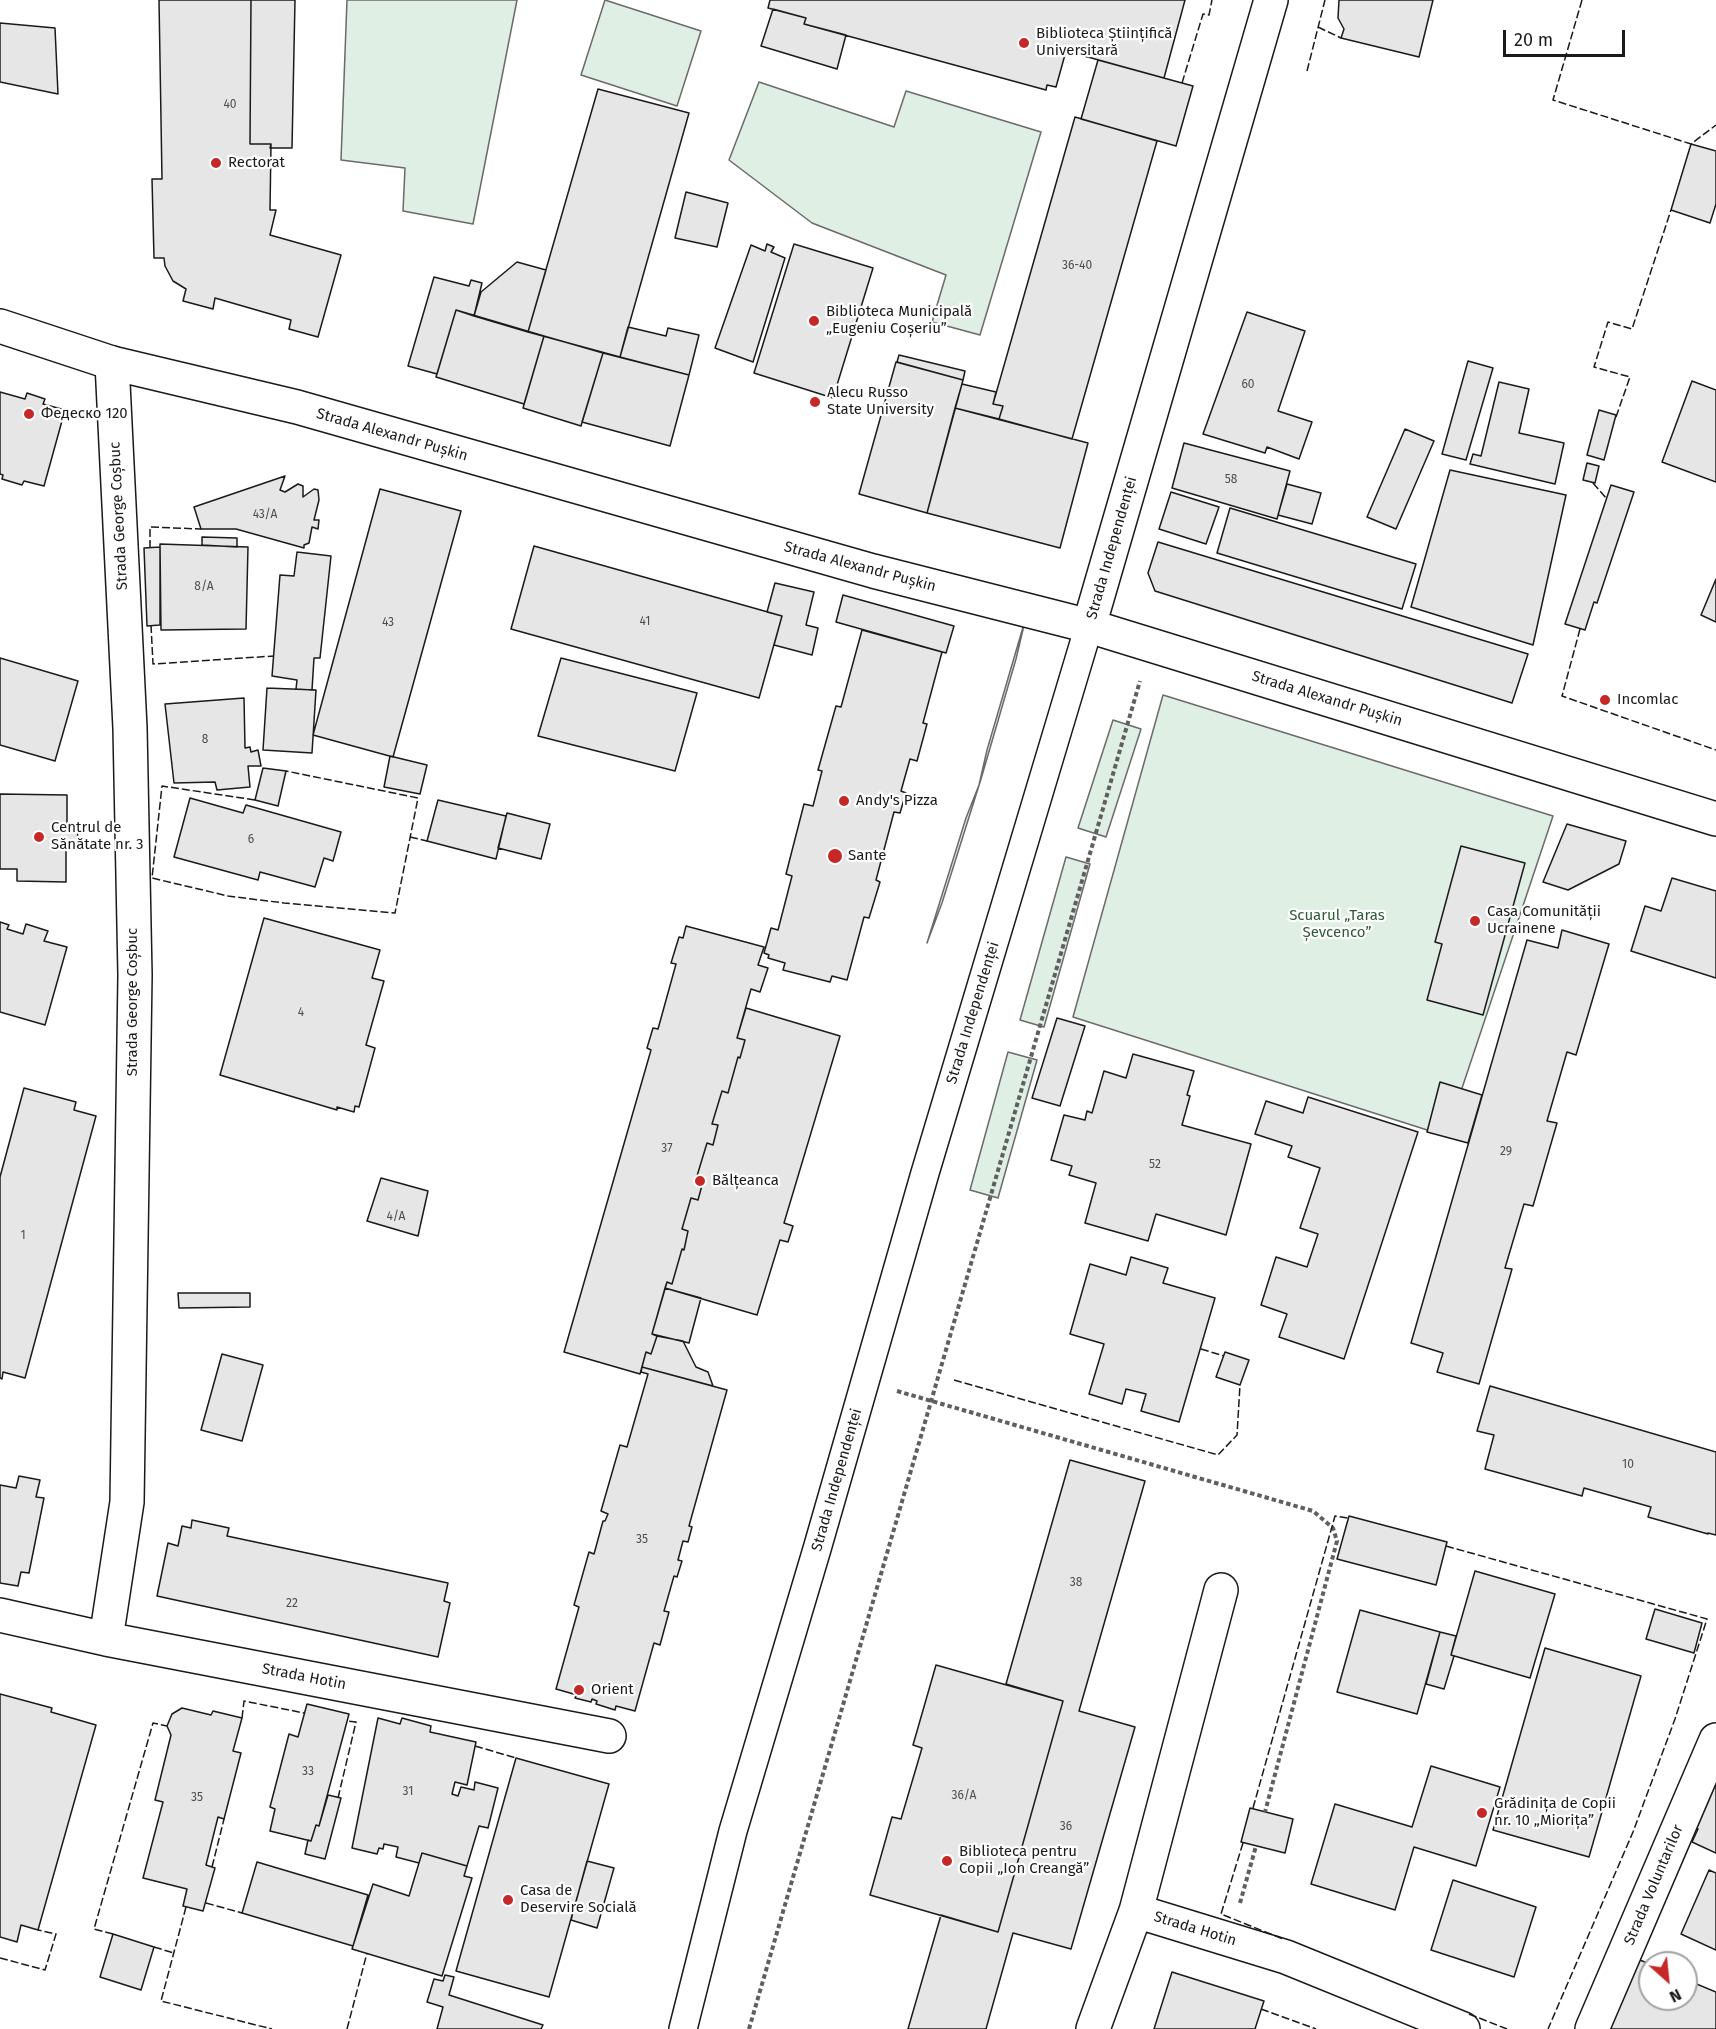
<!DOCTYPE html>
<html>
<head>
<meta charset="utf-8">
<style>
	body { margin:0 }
	#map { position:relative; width:1716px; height:2029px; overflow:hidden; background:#fff; font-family:"Fira Sans",sans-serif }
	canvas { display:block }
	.north { position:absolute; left:1638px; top:1951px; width:60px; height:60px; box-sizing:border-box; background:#fff; border:2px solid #a3a3a3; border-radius:50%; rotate:153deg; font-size:16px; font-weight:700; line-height:24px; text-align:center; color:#1a1a1a }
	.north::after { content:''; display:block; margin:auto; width:21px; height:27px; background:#c62828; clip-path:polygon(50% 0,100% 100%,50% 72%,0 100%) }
	.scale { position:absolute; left:1503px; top:30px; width:122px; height:27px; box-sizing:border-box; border:3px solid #1a1a1a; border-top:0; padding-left:8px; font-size:18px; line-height:21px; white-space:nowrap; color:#1a1a1a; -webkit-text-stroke:4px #fff; paint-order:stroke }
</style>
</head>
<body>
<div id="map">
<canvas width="1716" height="2029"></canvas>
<div class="north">N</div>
<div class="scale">20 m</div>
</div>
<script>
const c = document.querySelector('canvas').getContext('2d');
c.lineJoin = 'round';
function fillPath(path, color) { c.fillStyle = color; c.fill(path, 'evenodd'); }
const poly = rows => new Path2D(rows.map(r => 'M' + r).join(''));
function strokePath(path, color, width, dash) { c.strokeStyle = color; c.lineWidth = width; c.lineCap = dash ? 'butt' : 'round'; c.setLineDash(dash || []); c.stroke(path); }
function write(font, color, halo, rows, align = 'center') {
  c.font = font + ' "Fira Sans",sans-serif'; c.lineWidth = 4.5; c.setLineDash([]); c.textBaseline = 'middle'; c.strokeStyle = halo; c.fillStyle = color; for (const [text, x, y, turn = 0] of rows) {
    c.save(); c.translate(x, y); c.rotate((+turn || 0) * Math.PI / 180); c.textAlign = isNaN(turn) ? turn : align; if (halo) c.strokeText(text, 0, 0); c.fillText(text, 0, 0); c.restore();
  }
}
const green = poly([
	[347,0,517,0,473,224,403,211,405,168,341,160,347,0],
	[605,0,701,31,677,106,581,75,605,0],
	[759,82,894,127,906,91,1041,132,980,335,932,322,946,275,812,223,729,160,759,82],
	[1026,617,1016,659,981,779,942,903,927,943,966,818,979,785,987,750,1026,617],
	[1163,695,1553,816,1446,1136,1073,1017,1163,695],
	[1113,720,1141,729,1106,837,1078,828,1113,720],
	[1066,857,1090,864,1044,1027,1020,1020,1066,857],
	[1008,1052,1037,1060,998,1198,970,1190,1008,1052]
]);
fillPath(green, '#e0efe3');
strokePath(green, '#6a6a6a', 1.5);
const building = poly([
	[159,0,251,0,250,144,271,144,270,210,276,210,270,235,341,255,318,337,289,329,291,320,215,298,213,309,183,301,186,289,173,281,165,266,164,258,154,258,152,179,162,179,159,0],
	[251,0,295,0,292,148,270,148,271,144,250,144,251,0],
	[770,0,1185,0,1164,78,1066,51,1056,87,1047,85,1046,90,804,24,806,18,768,8,770,0],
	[1339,0,1433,0,1419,57,1341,38,1344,29,1338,18,1339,0],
	[773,9,806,18,804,24,846,35,837,69,761,46,773,9],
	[0,23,55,28,58,94,0,82,0,23],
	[1098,60,1193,86,1176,146,1081,119,1098,60],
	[598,89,689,113,620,357,528,332,598,89],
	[1075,117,1157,141,1072,439,999,419,1003,406,993,404,1075,117],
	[1691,144,1716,151,1716,204,1710,223,1671,210,1691,144],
	[686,192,728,203,717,247,675,238,686,192],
	[767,244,774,247,771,252,785,258,753,362,715,348,751,245,765,251,767,244],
	[794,244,873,268,833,398,754,373,794,244],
	[517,262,546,270,528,332,474,316,481,292,517,262],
	[434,277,469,286,471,280,482,283,474,316,456,310,437,374,408,366,434,277],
	[456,310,544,336,524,404,436,377,456,310],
	[1247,312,1305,331,1278,411,1312,422,1299,459,1267,447,1265,453,1203,434,1247,312],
	[628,327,666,336,668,328,699,335,689,375,620,357,628,327],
	[544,336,603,353,581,426,523,408,544,336],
	[603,353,689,375,670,446,582,422,603,353],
	[899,355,965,371,963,380,897,362,899,355],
	[1468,361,1493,368,1466,460,1442,454,1468,361],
	[896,362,963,380,927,513,859,494,896,362],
	[1692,381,1716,390,1716,482,1662,462,1692,381],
	[1499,382,1529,389,1519,433,1564,443,1555,484,1470,464,1473,454,1481,456,1499,382],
	[962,384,996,392,993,404,1003,406,999,419,955,408,962,384],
	[0,392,25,399,27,393,45,399,43,404,65,410,44,486,24,481,22,485,2,479,3,475,0,474,0,392],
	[955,408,1088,443,1060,548,927,513,955,408],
	[1599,410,1616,415,1604,460,1587,455,1599,410],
	[1405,429,1434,441,1396,529,1367,517,1405,429],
	[1184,443,1290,471,1277,519,1172,488,1184,443],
	[1587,463,1599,466,1595,483,1583,480,1587,463],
	[1450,470,1566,495,1533,645,1411,607,1450,470],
	[285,476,280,490,285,492,298,484,303,486,303,497,314,489,318,490,319,500,314,520,319,520,318,529,312,527,309,543,304,545,304,548,236,529,201,529,194,507,285,476],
	[1287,484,1321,493,1312,524,1278,515,1287,484],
	[1611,485,1634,492,1597,603,1594,602,1585,630,1565,624,1611,485],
	[380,489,461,511,393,757,313,735,380,489],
	[1171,492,1219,507,1206,544,1159,529,1171,492],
	[1230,508,1416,564,1402,609,1217,553,1230,508],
	[202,537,237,538,237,547,202,545,202,537],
	[1158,542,1528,654,1512,703,1155,591,1148,573,1158,542],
	[160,544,248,547,246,629,161,630,160,544],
	[534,546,782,616,759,698,511,629,534,546],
	[160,547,160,625,147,626,144,548,160,547],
	[297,552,331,556,320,658,314,658,312,690,296,689,297,680,272,676,280,575,294,576,297,552],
	[1716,579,1716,622,1701,615,1716,579],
	[775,583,814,592,806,625,818,628,812,655,774,645,782,616,767,612,775,583],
	[843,595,954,626,946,653,836,622,843,595],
	[862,630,942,652,923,723,927,724,917,761,910,759,901,791,906,793,900,813,894,812,876,880,880,882,869,918,864,917,847,980,832,976,830,982,783,970,785,963,768,958,769,955,764,953,771,928,778,930,792,876,786,874,804,804,813,806,822,771,818,770,836,706,841,707,862,630],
	[0,658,78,681,55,761,0,745,0,658],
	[561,658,697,693,675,771,538,736,561,658],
	[267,688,316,690,312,753,263,750,267,688],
	[244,698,245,748,250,747,251,752,258,750,261,766,248,766,250,787,217,790,215,782,174,783,165,704,244,698],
	[390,756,427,765,420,794,384,787,390,756],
	[263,768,286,771,278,806,255,800,263,768],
	[0,794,67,795,67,827,78,827,77,848,66,847,66,882,17,881,17,869,0,869,0,794],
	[190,798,243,813,246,805,341,832,333,861,324,858,315,887,260,872,258,880,174,857,190,798],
	[438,800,506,816,496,859,427,841,438,800],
	[507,813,550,824,541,859,498,848,507,813],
	[1567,824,1626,841,1619,864,1568,890,1543,882,1567,824],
	[1461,846,1525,863,1483,1015,1427,1000,1442,944,1435,942,1461,846],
	[1672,878,1716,891,1716,978,1631,951,1645,906,1661,911,1672,878],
	[264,918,380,950,372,978,384,981,366,1045,375,1048,359,1107,355,1106,354,1112,337,1107,337,1110,220,1075,264,918],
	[0,922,9,925,7,929,23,934,26,924,48,931,44,941,67,947,45,1025,0,1012,0,922],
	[686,926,764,947,758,965,768,968,760,992,751,989,737,1038,745,1040,740,1058,738,1057,728,1093,722,1091,712,1124,718,1125,713,1145,707,1143,697,1176,704,1178,698,1200,691,1198,682,1229,688,1231,684,1250,682,1249,672,1284,667,1282,652,1334,657,1336,651,1354,646,1352,640,1374,564,1352,651,1050,647,1048,653,1028,658,1029,676,964,671,963,679,937,683,938,686,926],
	[1562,930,1609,944,1576,1055,1567,1052,1547,1121,1557,1123,1533,1206,1524,1204,1505,1268,1512,1269,1479,1384,1437,1372,1443,1353,1411,1343,1527,940,1558,948,1562,930],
	[746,1008,840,1036,784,1223,793,1226,788,1242,780,1240,757,1315,665,1288,667,1282,672,1284,682,1249,684,1250,688,1231,682,1229,691,1198,698,1200,704,1178,697,1176,707,1143,713,1145,718,1125,712,1124,722,1091,728,1093,738,1057,740,1058,745,1040,737,1038,746,1008],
	[1057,1018,1085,1026,1060,1106,1032,1098,1057,1018],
	[1133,1054,1194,1071,1187,1095,1190,1096,1182,1125,1251,1144,1226,1235,1156,1214,1148,1241,1085,1223,1096,1183,1069,1175,1072,1166,1051,1160,1064,1115,1085,1120,1087,1111,1092,1113,1104,1071,1126,1078,1133,1054],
	[1440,1082,1482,1095,1468,1143,1427,1132,1440,1082],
	[24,1088,76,1102,74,1110,96,1116,25,1378,3,1372,2,1379,0,1378,0,1177,24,1088],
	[1308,1097,1418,1132,1344,1359,1279,1337,1287,1314,1261,1305,1276,1257,1307,1267,1318,1234,1300,1228,1320,1168,1288,1157,1292,1146,1255,1134,1266,1101,1303,1113,1308,1097],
	[381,1178,428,1191,418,1236,367,1221,381,1178],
	[1131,1257,1168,1268,1163,1283,1215,1298,1179,1422,1141,1411,1146,1394,1126,1389,1122,1404,1089,1394,1104,1344,1070,1334,1090,1264,1126,1275,1131,1257],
	[665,1288,701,1298,689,1343,652,1334,665,1288],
	[178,1293,250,1293,250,1307,179,1308,178,1293],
	[657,1336,683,1341,696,1367,708,1372,713,1386,642,1367,646,1352,651,1354,657,1336],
	[1225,1352,1249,1360,1240,1385,1216,1377,1225,1352],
	[222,1354,263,1365,242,1441,201,1430,222,1354],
	[642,1367,727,1390,689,1526,692,1527,688,1542,683,1541,678,1560,682,1561,677,1577,674,1576,664,1611,669,1612,660,1645,654,1643,635,1711,616,1706,615,1710,596,1704,597,1701,592,1699,591,1702,575,1698,577,1695,556,1689,579,1607,574,1605,589,1552,594,1554,603,1521,605,1521,608,1514,601,1511,620,1445,627,1447,648,1374,641,1372,642,1367],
	[1490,1386,1716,1452,1716,1535,1708,1533,1708,1534,1648,1517,1651,1507,1584,1488,1582,1496,1485,1469,1494,1435,1477,1431,1490,1386],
	[1070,1460,1145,1481,1079,1711,1135,1727,1071,1949,1013,1933,986,2029,908,2029,941,1915,998,1932,1063,1701,1006,1684,1070,1460],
	[19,1476,40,1480,36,1497,44,1498,29,1573,21,1572,18,1586,0,1583,0,1485,16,1488,19,1476],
	[1349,1516,1447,1542,1436,1585,1337,1559,1349,1516],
	[192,1520,229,1528,227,1536,448,1583,444,1601,450,1603,438,1657,157,1596,168,1543,178,1546,182,1526,191,1528,192,1520],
	[1475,1571,1555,1594,1530,1678,1451,1655,1475,1571],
	[1655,1609,1702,1623,1694,1653,1646,1639,1655,1609],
	[1360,1610,1440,1632,1417,1714,1337,1692,1360,1610],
	[1440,1632,1456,1636,1451,1655,1454,1656,1444,1689,1426,1684,1440,1632],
	[1545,1648,1641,1676,1589,1857,1493,1830,1545,1648],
	[936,1665,1063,1701,998,1932,870,1895,892,1817,901,1819,922,1748,913,1745,936,1665],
	[0,1694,52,1708,51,1712,96,1725,38,1930,21,1925,17,1942,0,1937,0,1694],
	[307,1704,349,1714,319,1826,316,1825,311,1841,270,1831,275,1809,270,1807,289,1734,298,1737,307,1704],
	[182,1708,211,1715,213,1711,242,1718,233,1751,241,1753,224,1819,218,1817,206,1865,215,1868,203,1911,183,1906,187,1889,143,1878,163,1802,155,1800,171,1735,167,1726,172,1714,182,1708],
	[378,1718,400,1724,402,1718,431,1726,430,1732,476,1742,467,1785,455,1782,452,1794,458,1796,461,1787,474,1790,475,1782,498,1788,488,1828,479,1826,467,1866,422,1853,419,1863,396,1857,398,1847,384,1844,383,1849,379,1848,377,1854,352,1848,378,1718],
	[516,1758,609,1784,549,1997,456,1971,516,1758],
	[1431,1766,1500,1787,1476,1866,1414,1847,1395,1910,1311,1884,1335,1804,1412,1827,1431,1766],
	[1716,1771,1716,1853,1692,1842,1698,1829,1689,1824,1716,1771],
	[328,1795,341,1798,325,1859,305,1854,308,1840,311,1841,316,1825,319,1826,328,1795],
	[1250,1808,1293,1819,1285,1853,1241,1842,1250,1808],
	[422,1853,467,1866,464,1876,472,1878,442,1976,352,1949,373,1884,409,1896,422,1853],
	[587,1861,614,1868,597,1928,571,1920,587,1861],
	[257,1862,368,1895,353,1946,242,1913,257,1862],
	[1709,1870,1716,1873,1716,1950,1681,1934,1709,1870],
	[1453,1880,1536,1907,1514,1977,1431,1950,1453,1880],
	[113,1934,154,1947,141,1990,100,1977,113,1934],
	[1632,1957,1650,1964,1650,1999,1686,1999,1687,1980,1716,1992,1716,2029,1602,2029,1632,1957],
	[1172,1972,1264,2001,1255,2029,1154,2029,1172,1972],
	[445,1975,454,1977,449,1995,543,2025,541,2029,437,2029,443,2007,427,2002,434,1979,443,1981,445,1975]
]);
fillPath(building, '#e6e6e6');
strokePath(building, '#1a1a1a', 1.5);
const pedestrian = poly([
	[683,2029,733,1831,817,1549,925,1173,1089,626]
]);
const minor = poly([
	[1221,1590,1136,1911,1286,1957,1463,2029],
	[0,1615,106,1639,609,1736],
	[106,1639,127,1502,135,975,130,728,112,363],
	[1093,2029,1136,1911],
	[1592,2029,1716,1740]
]);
const tertiary = poly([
	[0,326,112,363,297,407,873,571,1089,626,1716,819],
	[1089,626,1271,0]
]);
strokePath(pedestrian, '#1a1a1a', 30);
strokePath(minor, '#1a1a1a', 36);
strokePath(tertiary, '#1a1a1a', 36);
strokePath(poly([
	[897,1391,1313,1511,1333,1528,1337,1541,1265,1812],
	[1240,1903,1256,1846],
	[749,2029,1140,681]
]), '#5f5f5f', 4, [4.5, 3]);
strokePath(pedestrian, '#fff', 27);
strokePath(minor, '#fff', 33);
strokePath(tertiary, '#fff', 33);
strokePath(poly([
	[1582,0,1553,100,1691,144,1716,125],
	[1318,27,1341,38],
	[1307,71,1325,0],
	[1182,83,1203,14,1209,15,1212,0],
	[1616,417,1630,377,1594,367,1608,322,1632,329,1671,210],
	[1593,483,1606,498],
	[150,548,150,527,201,529],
	[151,625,153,664,274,656],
	[1580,629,1562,696,1716,750],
	[255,800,162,786,152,878,228,896,284,903,395,913,418,798,286,771],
	[410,837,427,841],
	[1201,1349,1224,1356],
	[954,1380,1218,1455,1237,1435,1240,1385],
	[1446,1546,1707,1619,1675,1719,1633,1832,1548,2029],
	[242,1718,244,1701,304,1713],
	[475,1746,516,1758],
	[338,1798,356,1722,348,1721],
	[1253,1808,1335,1516,1348,1518],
	[1243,1843,1221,1914,1283,1939],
	[212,1867,224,1819],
	[206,1903,242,1913],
	[186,1907,161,2001,272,2029],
	[113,1934,94,1929,153,1723,167,1726],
	[154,1947,174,1953],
	[0,1958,45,1970,56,1934,38,1930],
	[1261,2009,1316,2029],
	[1469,2014,1507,2029],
	[347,2029,367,1953]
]), '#1a1a1a', 1.5, [8, 3]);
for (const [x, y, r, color] of [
	[1024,43,6,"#c62828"],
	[216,163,6,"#c62828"],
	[814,321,6,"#c62828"],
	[815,402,6,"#c62828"],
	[29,414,6,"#c62828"],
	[1605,700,6,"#c62828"],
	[844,801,6,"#c62828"],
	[39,837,6,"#c62828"],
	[835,856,8,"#c62828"],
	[1475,921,6,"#c62828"],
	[700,1181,6,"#c62828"],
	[579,1690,6,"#c62828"],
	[1482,1813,6,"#c62828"],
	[947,1861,6,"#c62828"],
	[508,1900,6,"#c62828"]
]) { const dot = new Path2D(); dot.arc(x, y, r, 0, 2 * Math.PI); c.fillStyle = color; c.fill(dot); strokePath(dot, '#fff', 2); }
write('12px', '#4d4d4d', null, [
	["40",230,105],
	["36-40",1077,266],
	["60",1248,385],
	["58",1231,480],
	["43/A",265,515],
	["8/A",204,587],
	["41",645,622],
	["43",388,623],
	["8",205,740],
	["6",251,840],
	["4",301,1013],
	["37",667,1149],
	["29",1506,1152],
	["52",1155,1165],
	["4/A",396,1217],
	["1",23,1236],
	["10",1628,1465],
	["35",642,1540],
	["38",1076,1583],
	["22",292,1604],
	["33",308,1772],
	["31",408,1792],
	["36/A",964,1796],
	["35",197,1798],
	["36",1066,1827]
]);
write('15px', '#1a1a1a', '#fff', [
	["Biblioteca Științifică",1036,34],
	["Universitară",1036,51],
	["Rectorat",228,163],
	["Biblioteca Municipală",826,312],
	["„Eugeniu Coșeriu”",826,329],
	["Alecu Russo",827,393],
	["State University",827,410],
	["Федеско 120",41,414],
	["Incomlac",1617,700],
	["Andy's Pizza",856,801],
	["Centrul de",51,828],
	["Sănătate nr. 3",51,845],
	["Sante",848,856],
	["Casa Comunității",1487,912],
	["Ucrainene",1487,929],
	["Bălțeanca",712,1181],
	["Orient",591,1690],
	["Grădinița de Copii",1494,1804],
	["nr. 10 „Miorița”",1494,1821],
	["Biblioteca pentru",959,1852],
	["Copii „Ion Creangă”",959,1869],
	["Casa de",520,1891],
	["Deservire Socială",520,1908]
], 'left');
write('15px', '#1a1a1a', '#fff', [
	["Strada Alexandr Pușkin",392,435,16],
	["Strada George Coșbuc",119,516,-93],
	["Strada Independenței",1112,548,-74],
	["Strada Alexandr Pușkin",860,567,15],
	["Strada Alexandr Pușkin",1327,699,17],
	["Strada George Coșbuc",133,1002,-90],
	["Strada Independenței",973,1013,-73],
	["Strada Independenței",837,1480,-74],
	["Strada Hotin",304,1677,11],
	["Strada Voluntarilor",1654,1885,-67],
	["Strada Hotin",1195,1929,17]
]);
write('15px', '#2b5a34', '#fff', [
	["Scuarul „Taras",1337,916],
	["Șevcenco”",1337,933]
]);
</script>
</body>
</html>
